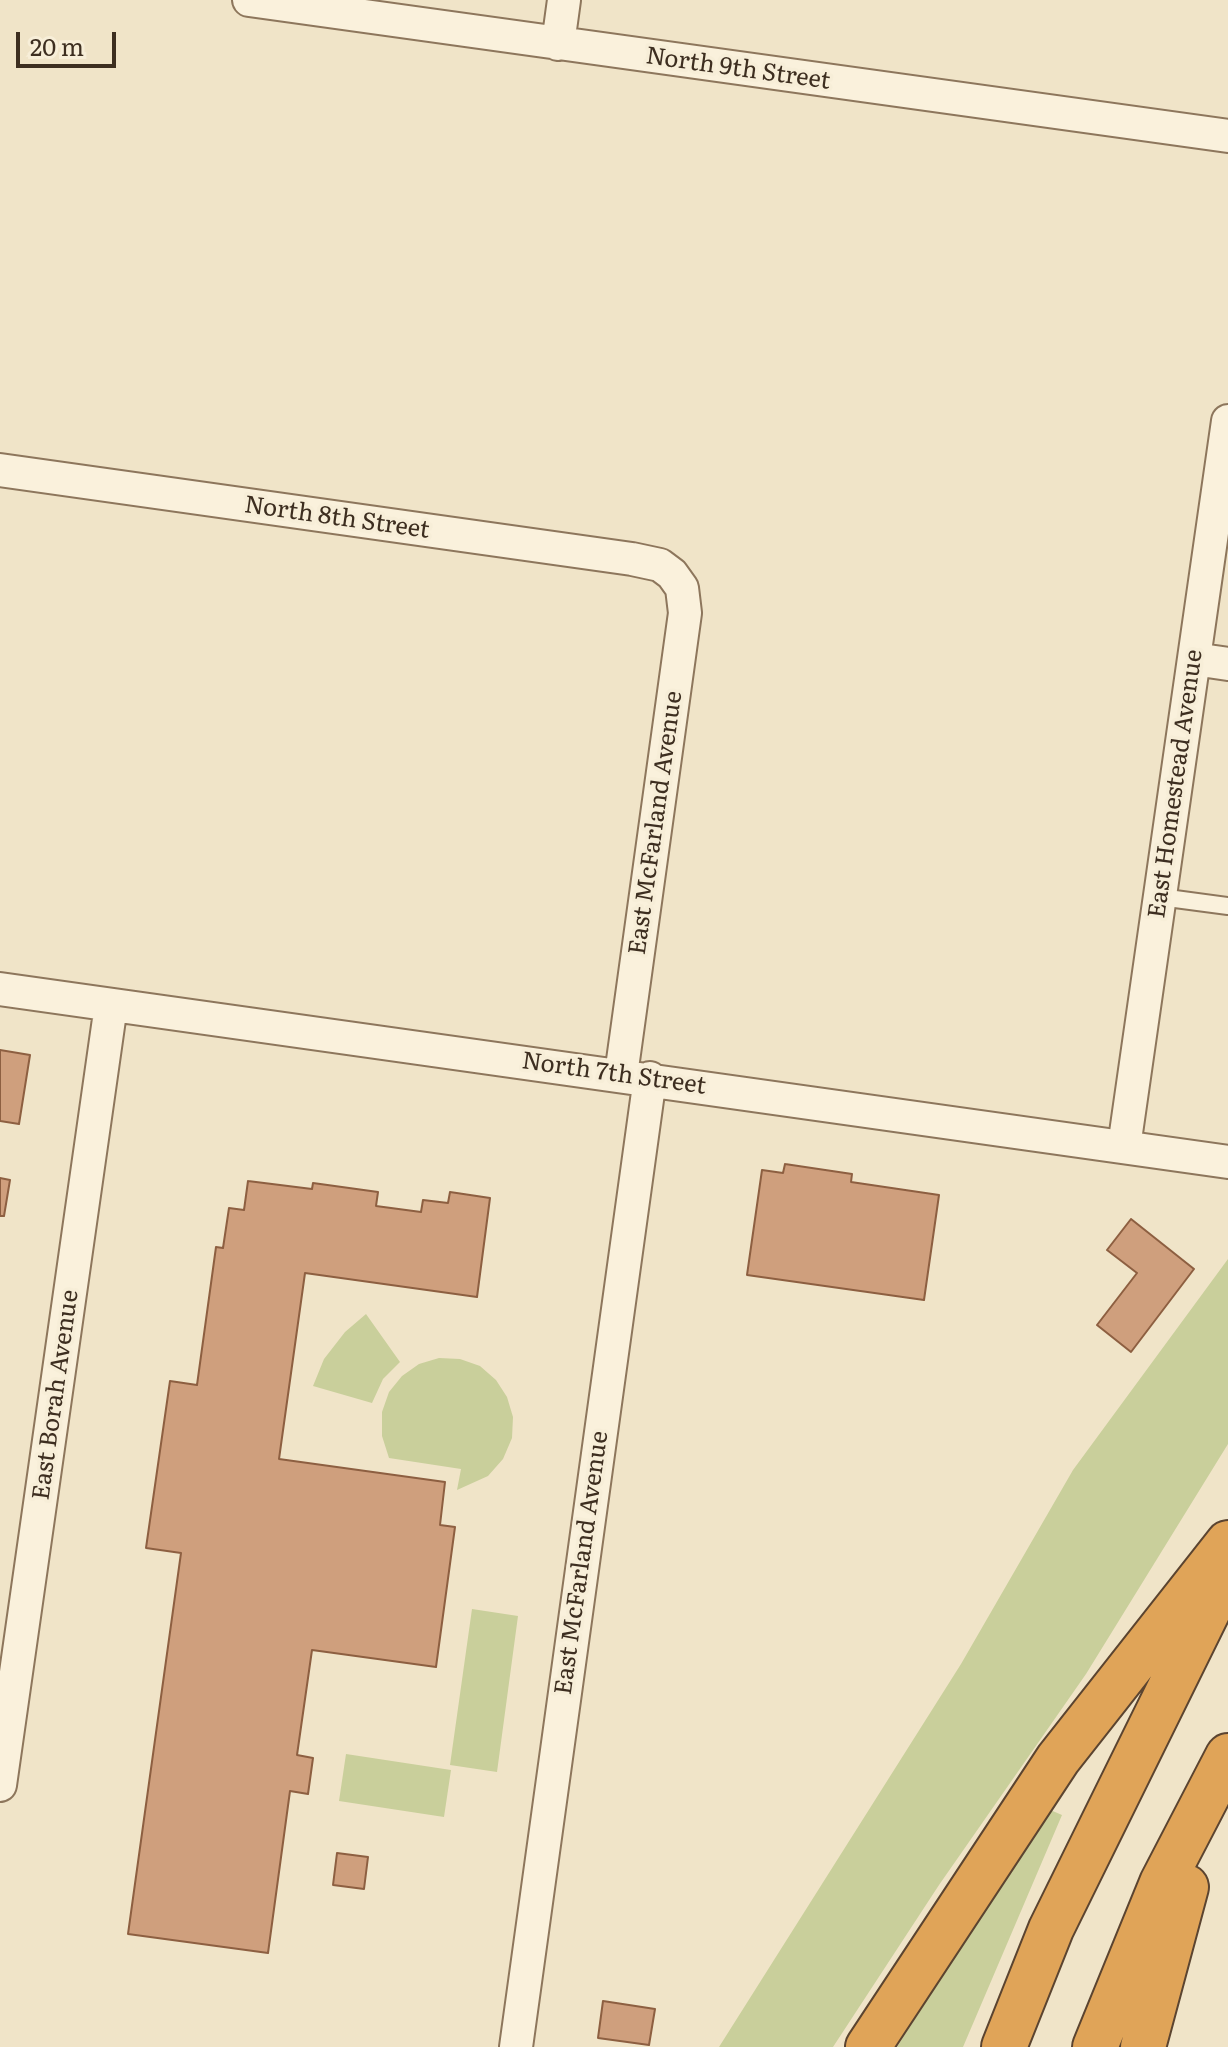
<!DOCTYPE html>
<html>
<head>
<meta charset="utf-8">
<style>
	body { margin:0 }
	#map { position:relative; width:1228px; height:2047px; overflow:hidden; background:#f0e4c8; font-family:Literata,serif }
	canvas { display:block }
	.scale { position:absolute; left:16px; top:32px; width:100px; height:36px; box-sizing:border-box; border:4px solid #3d2e20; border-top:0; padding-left:10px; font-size:24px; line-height:28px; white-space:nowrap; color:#3d2e20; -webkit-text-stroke:6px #f7eed8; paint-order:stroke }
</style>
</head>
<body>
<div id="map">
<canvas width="1228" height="2047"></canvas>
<div class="scale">20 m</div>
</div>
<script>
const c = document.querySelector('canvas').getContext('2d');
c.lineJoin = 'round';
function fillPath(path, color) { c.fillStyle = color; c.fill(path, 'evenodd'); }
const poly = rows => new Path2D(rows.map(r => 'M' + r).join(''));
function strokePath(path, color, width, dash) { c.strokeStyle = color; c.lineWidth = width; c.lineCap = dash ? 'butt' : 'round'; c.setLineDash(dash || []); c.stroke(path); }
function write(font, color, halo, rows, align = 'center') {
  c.font = font + ' Literata,serif'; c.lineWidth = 7; c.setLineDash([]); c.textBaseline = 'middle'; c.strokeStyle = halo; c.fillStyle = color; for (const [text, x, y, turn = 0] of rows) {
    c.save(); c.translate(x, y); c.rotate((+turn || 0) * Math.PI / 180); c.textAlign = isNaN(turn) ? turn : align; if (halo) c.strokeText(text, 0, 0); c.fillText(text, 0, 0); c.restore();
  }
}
fillPath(poly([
	[1228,1259,1228,1444,1086,1674,939,1885,833,2047,719,2047,961,1664,1073,1470],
	[366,1314,400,1362,383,1379,372,1403,313,1386,324,1359,345,1332],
	[439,1358,460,1359,480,1366,496,1380,507,1397,513,1417,512,1438,503,1459,488,1476,457,1490,461,1469,389,1458,382,1436,382,1412,389,1392,402,1376,419,1364],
	[472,1609,518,1616,497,1772,450,1765],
	[346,1754,451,1770,444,1817,339,1801],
	[1048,1809,1062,1815,963,2047,897,2047]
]), '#c9cf9b');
const building = poly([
	[0,1050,30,1055,19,1124,0,1121,0,1050],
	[785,1164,852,1174,851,1182,939,1195,924,1300,747,1275,762,1170,783,1173,785,1164],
	[0,1178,10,1180,4,1216,0,1216,0,1178],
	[248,1181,312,1189,313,1183,378,1192,376,1206,421,1212,423,1200,448,1203,450,1192,490,1198,477,1297,305,1273,279,1459,445,1482,440,1525,455,1527,436,1667,312,1650,297,1755,313,1758,308,1794,290,1791,268,1953,128,1934,181,1553,146,1548,170,1381,197,1385,216,1247,223,1248,229,1208,244,1210,248,1181],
	[1131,1219,1194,1269,1131,1352,1097,1325,1137,1273,1107,1250,1131,1219],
	[337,1853,368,1857,364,1889,333,1885,337,1853],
	[603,2001,655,2009,649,2045,598,2038,603,2001]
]);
fillPath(building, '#cf9f7d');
strokePath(building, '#8d5f41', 2);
const service = poly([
	[1160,897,1228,906]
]);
const minor = poly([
	[249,0,1228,136],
	[558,44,564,0],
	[0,470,632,559,660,565,672,574,682,588,685,613,621,1075],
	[1194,659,1228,664],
	[0,989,1228,1162],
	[1124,1147,1228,421],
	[0,1785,111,1005],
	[516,2047,650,1078]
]);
const motorway = poly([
	[868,2047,1058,1759,1228,1543],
	[1004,2047,1051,1929,1225,1576],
	[1095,2047,1162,1883,1228,1756],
	[1143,2047,1186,1887]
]);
strokePath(service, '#8d765c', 20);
strokePath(minor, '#8d765c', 36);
strokePath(motorway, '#5b4430', 48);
strokePath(service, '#faf1dc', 16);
strokePath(minor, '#faf1dc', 32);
strokePath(motorway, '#e0a458', 44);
write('24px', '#3d2e20', '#f7eed8', [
	["North 9th Street",738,69,8],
	["North 8th Street",337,518,8],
	["East Homestead Avenue",1176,784,-82],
	["East McFarland Avenue",656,823,-82],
	["North 7th Street",614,1074,8],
	["East Borah Avenue",56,1395,-82],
	["East McFarland Avenue",582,1563,-82]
]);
</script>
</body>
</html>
